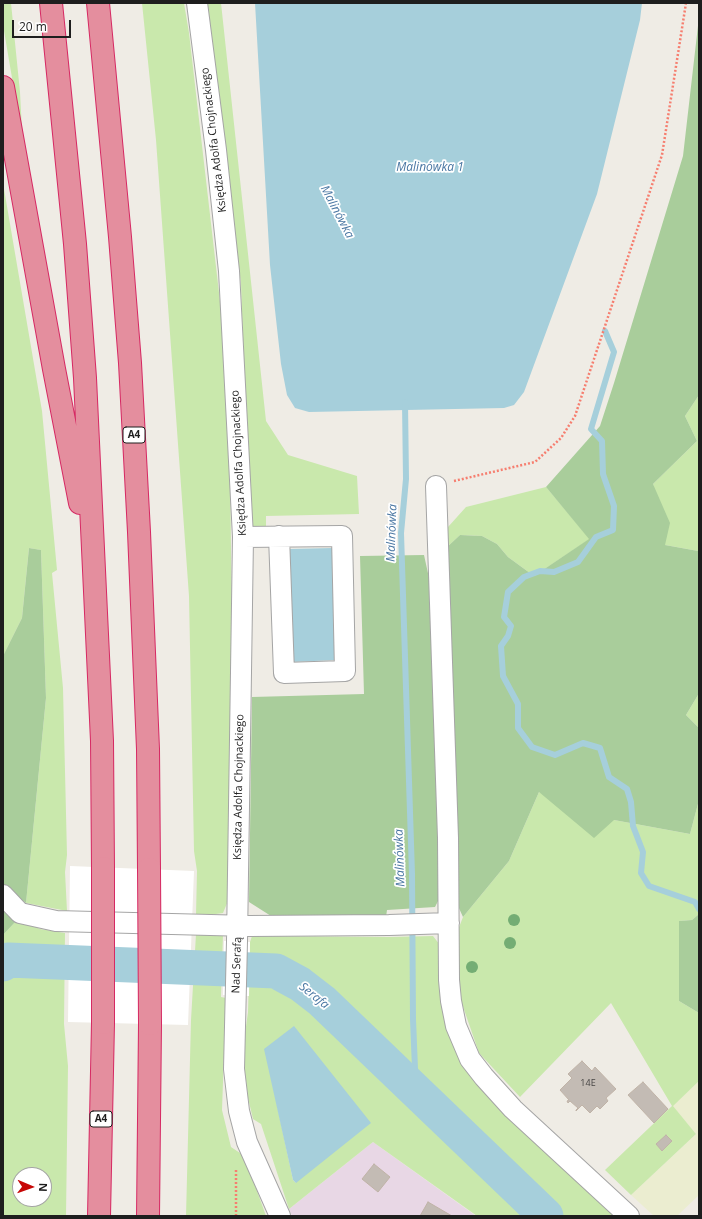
<!DOCTYPE html>
<html>
<head>
<meta charset="utf-8">
<style>
	body { margin:0 }
	#map { position:relative; width:702px; height:1219px; overflow:hidden; background:#efece5; font-family:"Open Sans",sans-serif }
	canvas { display:block }
	.frame { position:absolute; inset:0; border:4px solid #1e1e1e; pointer-events:none }
	.north { position:absolute; left:12px; top:1167px; width:40px; height:40px; box-sizing:border-box; background:#fff; border:1px solid #a5a5a5; border-radius:50%; rotate:92deg; font-size:11px; font-weight:700; line-height:16px; text-align:center; color:#1e1e1e }
	.north::after { content:''; display:block; margin:auto; width:14px; height:18px; background:#c70706; clip-path:polygon(50% 0,100% 100%,50% 72%,0 100%) }
	.scale { position:absolute; left:12px; top:20px; width:59px; height:18px; box-sizing:border-box; border:2px solid #1e1e1e; border-top:0; padding-left:5px; font-size:12px; line-height:14px; white-space:nowrap; color:#1e1e1e; -webkit-text-stroke:3px #fff; paint-order:stroke }
</style>
</head>
<body>
<div id="map">
<canvas width="702" height="1219"></canvas>
<div class="frame"></div>
<div class="north">N</div>
<div class="scale">20 m</div>
</div>
<script>
const c = document.querySelector('canvas').getContext('2d');
c.lineJoin = 'round';
function fillPath(path, color) { c.fillStyle = color; c.fill(path, 'evenodd'); }
const poly = rows => new Path2D(rows.map(r => 'M' + r).join(''));
function strokePath(path, color, width, dash) { c.strokeStyle = color; c.lineWidth = width; c.lineCap = dash ? 'butt' : 'round'; c.setLineDash(dash || []); c.stroke(path); }
function write(font, color, halo, rows, align = 'center') {
  c.font = font + ' "Open Sans",sans-serif'; c.lineWidth = 3.5; c.setLineDash([]); c.textBaseline = 'middle'; c.strokeStyle = halo; c.fillStyle = color; for (const [text, x, y, turn = 0] of rows) {
    c.save(); c.translate(x, y); c.rotate((+turn || 0) * Math.PI / 180); c.textAlign = isNaN(turn) ? turn : align; if (halo) c.strokeText(text, 0, 0); c.fillText(text, 0, 0); c.restore();
  }
}
fillPath(poly([
	[373,1142,476,1216,292,1216,289,1209]
]), '#e8d7e5');
fillPath(poly([
	[699,1081,699,1195,677,1216,654,1216,631,1195,696,1134,672,1106]
]), '#ebedd0');
fillPath(poly([
	[3,3,11,3,20,92,22,130,18,113,3,25],
	[142,3,184,3,189,33,221,310,230,469,232,630,230,896,223,913,209,915,196,915,197,871,194,851,189,596,156,140],
	[207,3,221,3,266,421,288,455,357,476,359,514,266,516,266,531,253,529,248,477,241,284,215,64],
	[3,183,42,411,57,570,52,573,63,688,67,855,65,872,67,911,26,903,46,698,41,550,29,548,22,618,3,656],
	[699,395,699,550,698,551,665,545,653,484,697,441,685,416],
	[546,487,590,539,534,576,508,557,497,544,482,536,460,535,446,548,448,527,466,507],
	[698,695,699,695,699,728,686,715],
	[539,792,614,820,690,834,699,800,699,914,692,920,679,921,679,1001,699,1013,699,1081,673,1106,696,1134,631,1195,605,1170,672,1106,611,1003,520,1097,479,1053,459,995,458,930,463,917,509,861],
	[18,919,40,929,65,933,64,1024,68,1066,66,1216,3,1216,3,935],
	[20,1175,44,1175,44,1199,20,1199],
	[196,934,223,934,221,997,226,998,222,1110,231,1147,240,1153,246,1160,266,1216,186,1216,191,1020],
	[252,936,390,937,433,936,440,945,459,1054,474,1081,615,1216,477,1216,373,1142,289,1209,261,1124,253,1119,248,1098,245,1072,245,1034,248,1012,250,942],
	[265,1049,296,1183,293,1180]
]), '#c9e8ac');
fillPath(poly([
	[699,17,699,395,685,416,697,441,653,484,670,523,665,545,698,551,699,550,699,695,698,695,686,715,699,728,699,800,690,834,614,820,594,838,539,792,509,861,463,917,453,895,446,548,460,535,482,536,497,544,508,557,534,576,589,539,546,487,600,426,614,383,683,156],
	[29,548,41,550,46,698,26,903,3,885,3,656,22,618],
	[424,555,433,596,440,897,435,907,387,910,386,917,271,916,249,902,252,697,364,694,360,556],
	[3,903,18,919,3,935],
	[699,914,699,1013,679,1001,679,921,692,920]
]), '#a9cd9b');
fillPath(poly([
	[255,3,642,3,640,20,597,194,524,392,514,405,504,408,309,412,295,408,287,395,281,364,270,265],
	[333,548,337,660,291,662,288,549],
	[294,1026,371,1123,296,1183,293,1180,264,1049]
]), '#a6cfdb');
fillPath(poly([
	[70,866,194,871,188,1025,68,1022],
	[224,941,250,942,249,996,223,995]
]), '#fff');
strokePath(poly([
	[605,331,614,352,591,429,602,441,603,474,614,506,613,530,596,537,578,562,554,572,540,571,524,577,508,592,504,617,511,626,508,636,501,646,503,676,518,704,518,728,532,747,555,755,583,743,600,748,609,777,627,789,631,802,633,826,643,852,641,873,649,886,695,902,699,909],
	[405,402,406,479,401,533,412,874,413,1019,415,1069,412,1088]
]), '#a6cfdb', 6);
strokePath(poly([
	[3,964,8,960,276,971,300,984,322,1001,546,1216]
]), '#a6cfdb', 35);
const building = poly([
	[582,1061,592,1071,595,1067,616,1089,606,1098,608,1101,600,1109,597,1106,590,1113,582,1105,576,1111,576,1110,578,1108,570,1101,568,1103,567,1101,569,1100,560,1090,572,1078,568,1074,582,1061],
	[643,1082,668,1109,654,1123,628,1095,643,1082],
	[666,1135,672,1141,662,1151,656,1144,666,1135],
	[374,1164,390,1177,378,1192,362,1179,374,1164],
	[428,1202,452,1216,420,1216,428,1202]
]);
fillPath(building, '#c3bbb4');
strokePath(building, '#c0b3a7', 1);
const minor = poly([
	[197,3,216,150,229,271,243,537,237,941,234,1069,239,1111,247,1142,280,1216],
	[436,486,448,838,449,980,451,1001,456,1026,470,1059,484,1077,513,1109,629,1216],
	[243,537,342,536,345,671,284,673,279,536],
	[3,895,20,913,56,921,249,926,389,925,449,923]
]);
const highway = poly([
	[51,3,75,244,85,378,102,741,103,868],
	[98,3,120,237,130,363,139,532,148,749,149,869],
	[3,87,54,369,80,503],
	[99,1216,103,1023],
	[148,1216,150,1024]
]);
strokePath(minor, '#a5a5a5', 22);
strokePath(highway, '#d62963', 24);
strokePath(poly([
	[454,481,535,462,561,438,575,416,662,155,686,3],
	[236,1216,236,1170]
]), '#f67e6f', 2.5, [2, 2]);
strokePath(minor, '#fff', 20);
strokePath(highway, '#e48e9e', 22);
const highwayBridge = poly([
	[103,868,103,1023],
	[149,869,150,1024]
]);
strokePath(highwayBridge, '#d62963', 24, []);
strokePath(highwayBridge, '#e48e9e', 22);
c.fillStyle = '#74ad74';
for (const [x, y] of [
	[514,920],
	[510,943],
	[472,967]
]) { c.beginPath(); c.arc(x, y, 6, 0, 2 * Math.PI); c.fill(); }
write('9px', '#474544', null, [
	["14E",588,1083]
]);
for (const [x, y, w] of [
	[134,435,22],
	[101,1119,22]
]) { const box = new Path2D(); box.roundRect(x - w / 2, y - 8, w, 16, 3); c.fillStyle = '#fff'; c.fill(box); strokePath(box, '#1e1e1e', 1); }
write('bold 10px', '#1e1e1e', null, [
	["A4",134,435],
	["A4",101,1119]
]);
write('11px', '#1e1e1e', '#fff', [
	["Księdza Adolfa Chojnackiego",214,140,-97],
	["Księdza Adolfa Chojnackiego",239,463,-93],
	["Księdza Adolfa Chojnackiego",239,787,-89],
	["Nad Serafą",237,965,-88]
]);
write('italic 12px', '#4a77a3', '#fff', [
	["Malinówka 1",430,168],
	["Malinówka",337,212,62],
	["Malinówka",392,533,-88],
	["Malinówka",400,858,-92],
	["Serafa",314,996,39]
]);
</script>
</body>
</html>
